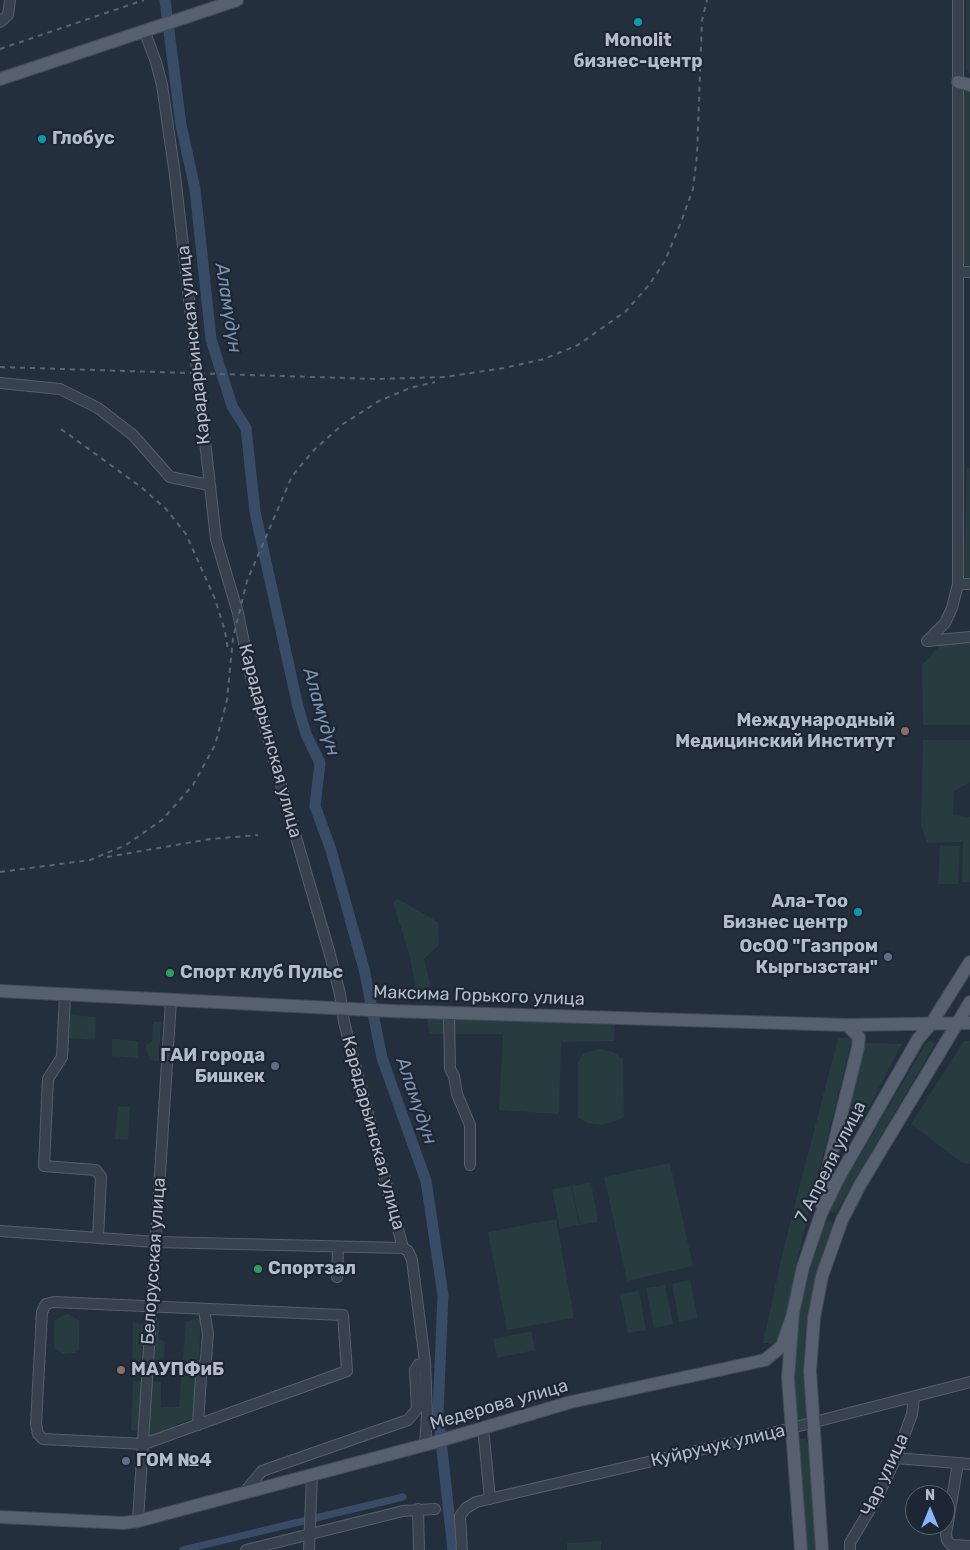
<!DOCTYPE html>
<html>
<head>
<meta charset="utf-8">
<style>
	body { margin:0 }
	#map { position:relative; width:970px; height:1550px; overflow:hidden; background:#242f3e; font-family:Rubik,sans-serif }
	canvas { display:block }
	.north { position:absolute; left:905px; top:1485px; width:50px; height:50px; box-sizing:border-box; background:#1d2633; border:1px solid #59626f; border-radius:50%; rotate:0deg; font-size:14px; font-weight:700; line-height:20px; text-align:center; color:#b4bcc9 }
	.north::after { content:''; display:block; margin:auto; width:18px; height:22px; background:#8ab4f8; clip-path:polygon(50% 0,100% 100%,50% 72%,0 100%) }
</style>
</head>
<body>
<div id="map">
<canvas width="970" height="1550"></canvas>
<div class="north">N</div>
</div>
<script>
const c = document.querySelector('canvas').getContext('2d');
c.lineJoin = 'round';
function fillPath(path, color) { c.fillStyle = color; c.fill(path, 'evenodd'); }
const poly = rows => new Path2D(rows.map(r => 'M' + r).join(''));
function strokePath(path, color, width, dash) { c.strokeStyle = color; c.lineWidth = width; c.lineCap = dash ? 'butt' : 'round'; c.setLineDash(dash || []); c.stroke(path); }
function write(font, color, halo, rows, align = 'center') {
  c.font = font + ' Rubik,sans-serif'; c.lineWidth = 4.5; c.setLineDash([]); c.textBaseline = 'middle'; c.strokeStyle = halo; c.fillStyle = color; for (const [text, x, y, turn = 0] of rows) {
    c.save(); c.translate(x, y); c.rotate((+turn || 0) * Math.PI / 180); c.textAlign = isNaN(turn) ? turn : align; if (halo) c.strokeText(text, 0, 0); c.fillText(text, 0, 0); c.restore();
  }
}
fillPath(poly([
	[966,0,970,0,970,75,966,69],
	[967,90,970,91,970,267,961,267,961,95],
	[967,468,970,468,970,579,964,578],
	[970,639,970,725,923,725,922,665,945,640],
	[923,740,970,740,970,782,954,791,953,815,970,817,970,882,962,882,963,842,927,843,921,825],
	[940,845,960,846,958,884,938,884],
	[398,899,438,922,439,945,424,959,431,987,416,990,410,957,393,902],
	[70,1015,96,1017,95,1040,69,1038],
	[427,1018,615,1022,614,1041,561,1042,559,1114,499,1110,503,1034,429,1034],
	[153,1022,161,1022,159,1061,150,1060,145,1046,152,1041],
	[838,1038,852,1038,797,1261,780,1344,763,1343,783,1251],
	[112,1039,138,1041,138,1058,112,1056],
	[931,1041,935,1044,835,1214,828,1210,926,1043],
	[964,1041,970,1041,970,1164,961,1162,911,1124],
	[865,1043,902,1044,859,1126,850,1107],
	[601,1049,613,1052,623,1059,624,1117,614,1122,601,1125,588,1123,578,1118,578,1062,584,1053],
	[118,1106,130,1107,128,1140,115,1139],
	[670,1163,693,1266,627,1281,604,1177],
	[591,1182,598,1222,580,1225,572,1186],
	[571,1186,579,1225,560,1229,552,1189],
	[556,1219,574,1318,507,1330,488,1232],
	[831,1221,833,1225,806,1321,803,1370,806,1415,805,1419,798,1421,796,1420,793,1403,797,1327,811,1262,822,1231,826,1222],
	[690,1280,698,1319,679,1322,672,1284],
	[665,1285,673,1324,654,1328,646,1288],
	[639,1291,646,1330,628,1333,620,1294],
	[69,1314,79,1321,79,1350,75,1353,64,1354,54,1348,54,1321,62,1315],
	[201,1318,196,1418,175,1425,174,1430,147,1440,150,1381,161,1382,161,1407,179,1407,186,1321],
	[159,1321,159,1339,165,1342,163,1370,151,1371,153,1323],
	[133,1323,143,1324,141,1367,132,1367],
	[531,1331,535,1350,497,1358,493,1339],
	[133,1381,143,1381,140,1431,131,1430],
	[801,1439,805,1439,809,1446,817,1550,805,1550,798,1442],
	[601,1541,601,1550,567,1550,567,1543]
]), '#263c3f');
strokePath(poly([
	[183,1550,403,1497]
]), '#394c67', 7);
strokePath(poly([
	[165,0,181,125,195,189,211,339,232,406,246,428,255,512,298,707,306,734,320,763,315,806,331,850,364,969,382,1058,426,1181,443,1295,438,1413,453,1550]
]), '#394c67', 11);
const minor = poly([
	[0,22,8,15,10,0],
	[144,30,156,62,162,85,175,175,216,539,238,613,250,673,278,775,329,951,340,994,344,1022,403,1248,408,1251,412,1260,425,1362,427,1415,425,1445],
	[958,272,970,272],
	[0,383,60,389,98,408,133,435,170,477,209,485],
	[958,584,970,584],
	[927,641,945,623,952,608,958,584,958,0],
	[928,641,970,637],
	[65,995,62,1057,48,1079,44,1166,96,1170,101,1177,98,1238],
	[449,1013,450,1069,454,1076,457,1094,470,1125,470,1165],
	[0,1231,156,1242,403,1248],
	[337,1277,338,1247],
	[54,1302,343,1315,347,1371,144,1444,43,1439,38,1434,36,1424,42,1312,46,1304,54,1302],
	[198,1425,201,1376,206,1359,208,1334,204,1310],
	[483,1427,490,1499],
	[896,1458,970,1464],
	[958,1463,946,1534,947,1540,951,1545,970,1546],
	[244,1493,262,1471,408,1420,417,1409,415,1370,418,1365,425,1362],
	[418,1509,419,1550],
	[138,1521,171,1000],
	[246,1550,403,1511,435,1509],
	[309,1550,312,1475],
	[462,1550,460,1516,466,1508,476,1502,764,1435,970,1382],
	[850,1550,850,1543,878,1496,896,1458,912,1414,914,1397]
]);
const major = poly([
	[0,79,237,0],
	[958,82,970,85],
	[0,991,391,1011,847,1025,970,1023],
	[822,1206,823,1189,858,1047,859,1037,847,1025],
	[0,1517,124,1523,138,1521,432,1443,571,1402,765,1360,782,1346,792,1317],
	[801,1550,788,1378,793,1313,803,1267,821,1214,838,1179,918,1039,931,1024,970,962],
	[822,1550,810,1371,814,1318,822,1276,842,1220,860,1185,970,1002]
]);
strokePath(minor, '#565f6c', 12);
strokePath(major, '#414a57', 14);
strokePath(minor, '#38414e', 10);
strokePath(major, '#56606e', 12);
strokePath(poly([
	[0,49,144,0],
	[0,367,376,379,445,377,504,368,544,359,578,345,626,311,649,285,665,261,681,222,693,189,697,155,702,20,707,0],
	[61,429,141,487,166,509,186,534,215,599,225,631,228,650],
	[107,857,210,839,258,835],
	[0,872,90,860,126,845,162,820,193,785,215,745,227,700,233,638,247,581,292,476,314,450,343,424,379,401,410,388,435,382]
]), '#5a6575', 2, [5, 5]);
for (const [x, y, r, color] of [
	[638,22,5,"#0f9aa8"],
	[42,139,5,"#0f9aa8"],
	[905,731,5,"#8d6e63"],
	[858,912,5,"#0f9aa8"],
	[888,957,5,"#5c6f8a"],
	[170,973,5,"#2e9e5b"],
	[275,1066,5,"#5c6f8a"],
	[258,1269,5,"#2e9e5b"],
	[121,1370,5,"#8d6e63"],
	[126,1461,5,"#5c6f8a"]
]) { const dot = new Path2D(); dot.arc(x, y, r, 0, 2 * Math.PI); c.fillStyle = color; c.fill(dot); strokePath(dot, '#1d2633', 2); }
write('bold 18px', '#b4bcc9', '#1d2633', [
	["Monolit",638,41,"center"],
	["бизнес-центр",638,62,"center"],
	["Глобус",52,139],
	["Международный",895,721,"right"],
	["Медицинский Институт",895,742,"right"],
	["Ала-Тоо",848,902,"right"],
	["Бизнес центр",848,923,"right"],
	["ОсОО \"Газпром",878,947,"right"],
	["Кыргызстан\"",878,968,"right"],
	["Спорт клуб Пульс",180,973],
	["ГАИ города",265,1056,"right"],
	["Бишкек",265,1077,"right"],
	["Спортзал",268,1269],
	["МАУПФиБ",131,1370],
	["ГОМ №4",136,1461]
], 'left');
write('18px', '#b4bcc9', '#1d2633', [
	["Карадарьинская улица",194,345,-96],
	["Карадарьинская улица",270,741,75],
	["Максима Горького улица",479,996,2],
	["Карадарьинская улица",373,1133,75],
	["7 Апреля улица",831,1162,-63],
	["Белорусская улица",154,1261,-86],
	["Медерова улица",499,1405,-16],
	["Куйручук улица",718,1446,-13],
	["Чар улица",885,1475,-65]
]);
write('italic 19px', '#7c92b1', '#1d2633', [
	["Аламүдүн",228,308,81],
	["Аламүдүн",321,712,74],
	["Аламүдүн",416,1101,71]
]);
</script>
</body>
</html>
